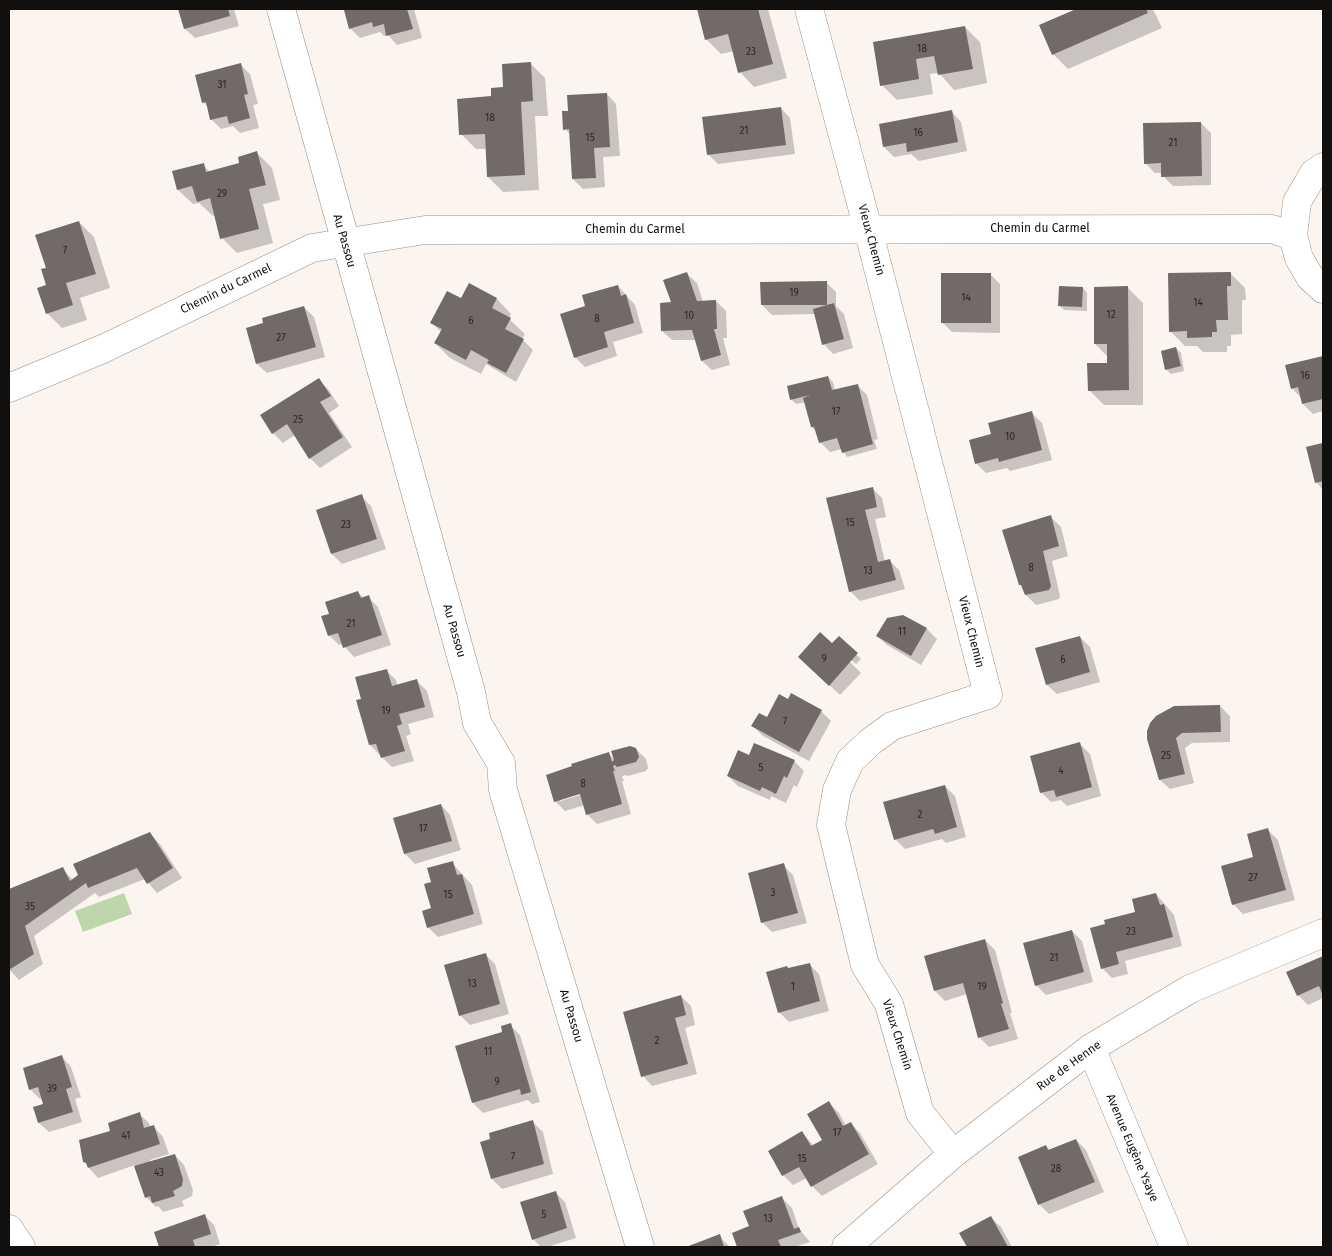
<!DOCTYPE html>
<html>
<head>
<meta charset="utf-8">
<style>
	body { margin:0 }
	#map { position:relative; width:1332px; height:1256px; overflow:hidden; background:#fcf5ef; font-family:"Fira Sans",sans-serif }
	canvas { display:block }
	.frame { position:absolute; inset:0; border:10px solid #12100e; pointer-events:none }
</style>
</head>
<body>
<div id="map">
<canvas width="1332" height="1256"></canvas>
<div class="frame"></div>
</div>
<script>
const c = document.querySelector('canvas').getContext('2d');
c.lineJoin = 'round';
function fillPath(path, color) { c.fillStyle = color; c.fill(path, 'evenodd'); }
const poly = rows => new Path2D(rows.map(r => 'M' + r).join(''));
function strokePath(path, color, width, dash) { c.strokeStyle = color; c.lineWidth = width; c.lineCap = dash ? 'butt' : 'round'; c.setLineDash(dash || []); c.stroke(path); }
function write(font, color, halo, rows, align = 'center') {
  c.font = font + ' "Fira Sans",sans-serif'; c.lineWidth = 4; c.setLineDash([]); c.textBaseline = 'middle'; c.strokeStyle = halo; c.fillStyle = color; for (const [text, x, y, turn = 0] of rows) {
    c.save(); c.translate(x, y); c.rotate((+turn || 0) * Math.PI / 180); c.textAlign = isNaN(turn) ? turn : align; if (halo) c.strokeText(text, 0, 0); c.fillText(text, 0, 0); c.restore();
  }
}
fillPath(poly([
	[124,893,132,914,83,932,75,911]
]), '#bdd6ab');
fillPath(poly([
	[179,9,234,9,239,26,195,38,185,29],
	[355,9,414,9,422,38,397,45,388,35,384,36,380,32,360,38,350,28,345,11],
	[701,9,768,9,787,78,754,87,740,72,734,51,721,54,706,39,698,10],
	[1079,9,1153,9,1162,28,1068,69,1053,54,1041,26],
	[965,27,980,42,987,83,954,90,939,73,930,74,933,94,897,100,882,85,874,43],
	[530,63,545,78,548,116,535,116,539,190,503,192,488,177,487,149,476,149,461,134,493,97],
	[240,64,250,74,258,104,253,105,259,128,240,133,233,126,221,129,211,119,208,107,203,102],
	[607,94,616,104,620,156,603,157,605,187,583,189,573,179,571,135,565,129,570,112],
	[781,108,790,118,795,154,718,164,708,154],
	[952,112,961,122,967,151,919,161,911,154,894,157,884,147],
	[1201,123,1211,133,1211,185,1173,186,1163,176,1163,173,1155,173,1145,163],
	[257,153,272,168,280,200,263,204,273,243,237,253,222,238,216,215,213,216,199,203,193,204,178,190,203,165,210,172,241,164],
	[79,222,94,237,110,288,80,298,87,320,62,328,47,313,48,268],
	[1230,273,1245,288,1246,300,1242,300,1242,334,1231,335,1231,346,1227,346,1227,352,1203,352,1197,346,1185,346,1170,331],
	[687,274,697,283,703,302,716,301,726,311,727,338,723,338,730,365,712,370,702,361,696,340,672,340,662,331],
	[990,274,1000,284,1000,333,952,332,942,322],
	[826,282,836,292,836,306,844,314,853,348,833,354,824,344,815,314,772,315,762,305],
	[618,286,635,305,643,333,613,342,617,356,585,367,575,357,586,307],
	[1083,288,1087,293,1087,311,1064,310,1059,305],
	[1128,288,1143,303,1143,405,1104,405,1089,390,1108,364,1108,357,1095,344],
	[497,299,511,314,509,319,525,334,522,339,533,350,516,382,486,364,481,374,450,358,435,343,441,332,432,323,461,300],
	[304,307,314,317,325,357,267,373,257,364],
	[1176,348,1181,353,1184,371,1171,374,1166,369],
	[1323,357,1323,411,1313,414,1303,404,1301,398,1292,388,1287,366],
	[828,377,833,382,835,391,857,385,867,395,878,439,874,440,877,449,847,457,842,449,830,452,820,442,817,432,812,427,806,402,796,404,792,400,789,387],
	[319,380,328,389,339,406,329,413,352,447,320,468,310,458,295,435,283,443,273,433],
	[1032,413,1042,423,1052,460,1010,471,1007,468,986,473,976,463,993,435],
	[1322,445,1323,446,1323,490,1316,482],
	[872,488,882,498,886,517,875,519,885,562,890,561,899,570,905,589,860,601,850,591,828,499],
	[361,496,371,506,386,549,342,564,332,554,318,511],
	[1051,517,1061,527,1068,556,1052,561,1060,596,1059,599,1036,605,1026,595,1023,587],
	[358,593,364,598,368,597,378,607,391,645,354,657,345,647,343,644,339,645,329,635,330,614],
	[903,616,927,629,937,639,921,665,887,645,877,636],
	[1080,637,1090,647,1100,682,1057,694,1047,685],
	[839,638,861,659,856,664,851,660,849,661,861,673,840,695,809,666],
	[386,670,396,680,398,686,417,681,427,691,434,717,408,724,411,734,406,736,414,761,392,767,370,745,363,700],
	[788,701,821,711,831,721,809,761,763,736,753,726,767,719],
	[1220,706,1230,716,1230,742,1192,743,1185,748,1194,783,1170,789,1160,780,1148,739],
	[1080,744,1090,754,1101,796,1067,806,1061,800,1051,802,1041,792],
	[636,749,646,759,648,768,646,771,628,776,626,775,622,776,624,781,622,781,631,814,597,824,587,814,585,805,565,811,555,801,609,754,615,760],
	[586,791,587,793,560,801,560,799],
	[749,756,794,761,804,771,797,787,794,785,786,803,771,796,770,800,738,786,728,776],
	[945,786,955,796,966,837,946,843,942,839,905,849,895,839],
	[441,805,450,815,461,850,415,864,405,854,395,819],
	[1268,830,1278,840,1295,900,1243,914,1233,904],
	[150,834,160,844,182,878,157,893,145,879,99,897,95,893,34,936,43,964,19,980,9,969,9,890,62,869,73,880],
	[452,863,472,885,483,924,438,937,428,927,432,909,432,883],
	[783,865,793,875,807,923,772,932,762,922],
	[1156,894,1174,915,1182,946,1125,961,1128,974,1112,978,1102,968,1107,925,1137,913],
	[1072,931,1082,941,1093,982,1046,995,1036,985],
	[985,940,995,950,1012,1013,1010,1013,1018,1039,989,1047,979,1037,967,994,945,1001,935,991],
	[485,954,495,964,509,1014,470,1025,460,1015],
	[1323,958,1323,998,1308,1005,1298,995,1288,973],
	[809,964,819,974,829,1011,789,1022,779,1012,789,969],
	[681,996,691,1006,695,1025,685,1028,697,1074,652,1086,643,1076],
	[510,1025,520,1035,540,1102,532,1104,528,1100,483,1113,473,1103,504,1032],
	[62,1057,71,1067,81,1097,75,1099,82,1122,49,1132,39,1123,45,1105,43,1098,40,1099,30,1089],
	[829,1103,839,1113,846,1126,850,1123,860,1133,878,1164,822,1196,812,1186,807,1178,793,1185,783,1175,802,1132,814,1146,824,1141],
	[139,1114,149,1123,150,1128,154,1127,163,1137,169,1154,150,1160,151,1162,175,1155,184,1165,193,1190,192,1196,182,1201,184,1206,163,1212,158,1206,156,1207,146,1197,135,1165,98,1178,89,1168,111,1132],
	[533,1122,543,1132,553,1174,502,1189,492,1179,482,1143],
	[1076,1140,1086,1150,1104,1192,1049,1214,1039,1204,1046,1146,1050,1150],
	[555,1192,565,1202,576,1238,547,1247,541,1247,533,1239],
	[782,1198,792,1208,799,1229,810,1242,794,1247,738,1247,733,1234,751,1227],
	[204,1215,214,1225,220,1244,211,1247,161,1247,156,1233],
	[991,1218,1001,1227,1012,1247,968,1247,961,1234],
	[719,1236,730,1247,689,1247]
]), '#0003');
fillPath(poly([
	[178,9,228,9,230,16,184,29],
	[350,9,407,9,413,29,386,36,384,24,373,27,372,22,349,29,344,10],
	[697,9,758,9,773,64,738,73,728,34,705,40],
	[1076,9,1146,9,1148,13,1052,55,1039,25],
	[965,26,973,69,938,75,934,56,916,59,919,79,880,86,873,42],
	[531,62,533,101,521,102,525,175,487,177,485,134,459,135,457,99,491,96,491,88,503,87,502,64],
	[241,63,248,94,244,95,250,118,229,124,227,116,210,120,206,102,202,103,195,75],
	[607,93,610,147,594,148,596,178,572,179,569,129,563,130,562,111,568,111,567,95],
	[781,107,786,145,707,155,702,117],
	[952,110,958,142,907,152,906,143,883,147,879,124],
	[1201,122,1202,176,1161,177,1161,163,1144,164,1143,123],
	[257,151,266,185,249,189,259,229,220,239,210,198,197,202,192,186,177,190,172,171,204,163,206,172,239,163,238,157],
	[79,221,96,274,66,283,73,305,46,314,37,288,46,285,41,269,46,268,35,235],
	[687,272,697,301,716,300,717,329,714,329,721,355,701,361,692,330,661,331,660,303,671,302,663,280],
	[1231,272,1231,286,1227,286,1228,320,1216,320,1217,332,1212,332,1212,337,1187,338,1187,331,1169,332,1168,273],
	[941,273,991,273,991,323,941,323],
	[827,281,827,305,761,305,760,282],
	[469,283,497,298,492,308,511,318,505,329,524,339,506,373,487,363,489,360,471,350,466,360,434,343,442,329,430,323,447,291,461,298],
	[618,285,621,296,626,294,634,323,604,332,608,347,574,358,560,314,585,306,582,295],
	[1059,286,1083,287,1082,307,1058,306],
	[1128,286,1129,390,1088,391,1087,363,1107,363,1107,344,1094,344,1094,287],
	[834,303,844,339,822,345,813,309],
	[304,306,316,347,256,364,246,328,263,323,262,318],
	[1176,347,1181,366,1165,370,1161,351],
	[1323,356,1323,399,1302,404,1298,387,1291,389,1285,365],
	[828,376,832,390,858,384,873,444,842,453,837,438,819,443,814,427,811,427,803,398,810,395,790,400,787,386],
	[319,378,331,396,320,402,343,437,309,459,287,424,272,434,260,415],
	[1032,411,1042,450,999,462,998,458,975,464,969,440,991,434,988,423],
	[1322,443,1323,481,1315,483,1306,447],
	[873,487,877,507,865,510,872,537,878,562,890,559,896,580,849,592,826,498],
	[362,494,377,539,331,554,316,510],
	[1051,515,1059,546,1043,551,1051,586,1049,590,1025,595,1021,585,1019,585,1002,530],
	[358,591,361,598,369,595,382,635,343,648,338,633,328,636,321,616,329,614,325,602],
	[903,615,927,628,911,656,876,636,887,618],
	[820,632,832,643,839,636,858,653,829,686,798,657],
	[1080,636,1090,672,1046,685,1035,648],
	[387,669,392,686,417,679,425,707,399,714,402,724,397,726,405,751,381,758,376,744,369,745,356,700,361,699,355,677],
	[791,693,822,710,799,752,751,726,759,713,767,717,779,694,788,699],
	[1220,705,1221,732,1182,733,1176,738,1185,774,1159,780,1147,739,1147,731,1150,723,1156,716,1174,706],
	[1080,742,1092,787,1056,797,1054,790,1040,793,1030,756],
	[754,743,795,760,787,778,784,776,776,794,762,787,760,791,727,776,738,750,749,755],
	[630,746,636,748,639,757,636,762,617,767,615,765,613,766,615,771,613,771,622,804,586,815,580,794,554,802,546,775,572,766,571,764,609,752,612,762,614,760,611,751],
	[945,785,957,827,935,834,933,829,894,840,883,802],
	[441,804,452,841,404,854,393,818],
	[1268,828,1286,890,1232,905,1221,866,1253,857,1247,834],
	[150,832,173,868,147,884,137,868,88,888,86,883,25,926,34,954,9,970,9,889,63,867,70,881,78,875,73,864],
	[453,861,457,875,462,874,474,914,427,928,422,911,431,908,424,884,431,882,427,868],
	[784,863,798,913,761,923,748,873],
	[1156,893,1160,905,1164,904,1173,937,1116,952,1119,964,1101,969,1090,928,1105,924,1104,920,1135,912,1132,899],
	[1072,930,1084,972,1035,986,1023,943],
	[985,939,1003,1003,1001,1004,1009,1029,978,1038,963,983,934,991,924,956],
	[486,953,500,1004,459,1016,444,965],
	[1323,956,1323,996,1319,986,1297,996,1286,972],
	[810,963,820,1001,778,1013,766,972,787,966,788,968],
	[681,995,686,1015,675,1018,688,1064,641,1077,623,1012],
	[511,1023,531,1092,521,1095,520,1089,472,1103,455,1046,502,1032,501,1026],
	[62,1055,72,1087,66,1089,73,1112,38,1123,33,1107,43,1104,38,1087,29,1090,23,1068],
	[829,1101,843,1126,851,1122,869,1154,811,1187,799,1167,782,1176,768,1151,802,1131,811,1146,822,1140,807,1114],
	[140,1112,144,1128,154,1125,160,1144,88,1168,86,1163,83,1162,79,1140,110,1131,108,1123],
	[533,1120,544,1164,491,1179,480,1142,490,1139,489,1133],
	[1076,1139,1095,1182,1038,1205,1018,1157,1046,1145,1048,1150],
	[175,1154,183,1179,182,1186,173,1191,175,1196,152,1203,150,1196,145,1198,134,1166],
	[556,1191,567,1228,532,1240,520,1202],
	[782,1196,794,1229,799,1227,801,1232,778,1240,781,1247,737,1247,732,1233,749,1226,743,1211],
	[205,1214,211,1234,193,1240,195,1247,159,1247,154,1232],
	[991,1216,1008,1247,967,1247,959,1233],
	[720,1234,724,1247,686,1247]
]), '#726a68');
const minor = poly([
	[281,9,471,692,477,723,501,763,503,790,640,1247],
	[809,9,868,229,988,695,892,726,870,742,850,761,837,790,831,825,865,965,889,1004,920,1113,953,1154],
	[1323,167,1314,173,1297,202,1293,236,1299,258,1310,277,1323,289],
	[9,388,105,348,312,248,425,230,1272,229,1293,236],
	[1091,1048,1174,1247],
	[9,1229,21,1247],
	[846,1247,953,1154,1091,1048,1190,989,1323,933]
]);
strokePath(minor, '#968f8a', 29);
strokePath(minor, '#fff', 28);
write('10px', '#2a2624', null, [
	["18",922,49],
	["23",751,52],
	["31",222,85],
	["18",490,118],
	["21",744,131],
	["16",918,133],
	["15",590,138],
	["21",1173,143],
	["29",222,194],
	["7",65,251],
	["19",794,293],
	["14",966,298],
	["14",1198,303],
	["12",1111,315],
	["10",689,316],
	["8",597,319],
	["6",471,321],
	["27",281,338],
	["16",1305,376],
	["17",836,412],
	["25",298,420],
	["10",1010,437],
	["15",850,523],
	["23",346,525],
	["8",1031,568],
	["13",868,571],
	["21",351,624],
	["11",902,632],
	["9",824,659],
	["6",1063,660],
	["19",386,711],
	["7",785,722],
	["25",1166,756],
	["5",761,768],
	["4",1061,771],
	["8",583,784],
	["2",920,815],
	["17",423,829],
	["27",1253,878],
	["3",773,893],
	["15",448,895],
	["35",30,907],
	["23",1131,932],
	["21",1054,958],
	["13",472,984],
	["1",793,987],
	["19",982,987],
	["2",657,1041],
	["11",488,1052],
	["9",497,1082],
	["39",52,1089],
	["17",837,1133],
	["41",126,1136],
	["7",513,1157],
	["15",802,1159],
	["28",1056,1169],
	["43",159,1173],
	["5",544,1215],
	["13",768,1219]
]);
write('12px', '#12100e', '#fff', [
	["Chemin du Carmel",1040,229],
	["Chemin du Carmel",635,230],
	["Vieux Chemin",871,240,75],
	["Au Passou",344,241,74],
	["Chemin du Carmel",226,289,-26],
	["Au Passou",454,631,74],
	["Vieux Chemin",971,632,76],
	["Au Passou",571,1016,73],
	["Vieux Chemin",897,1035,72],
	["Rue de Henne",1069,1066,-36],
	["Avenue Eugène Ysaye",1132,1148,67]
]);
</script>
</body>
</html>
